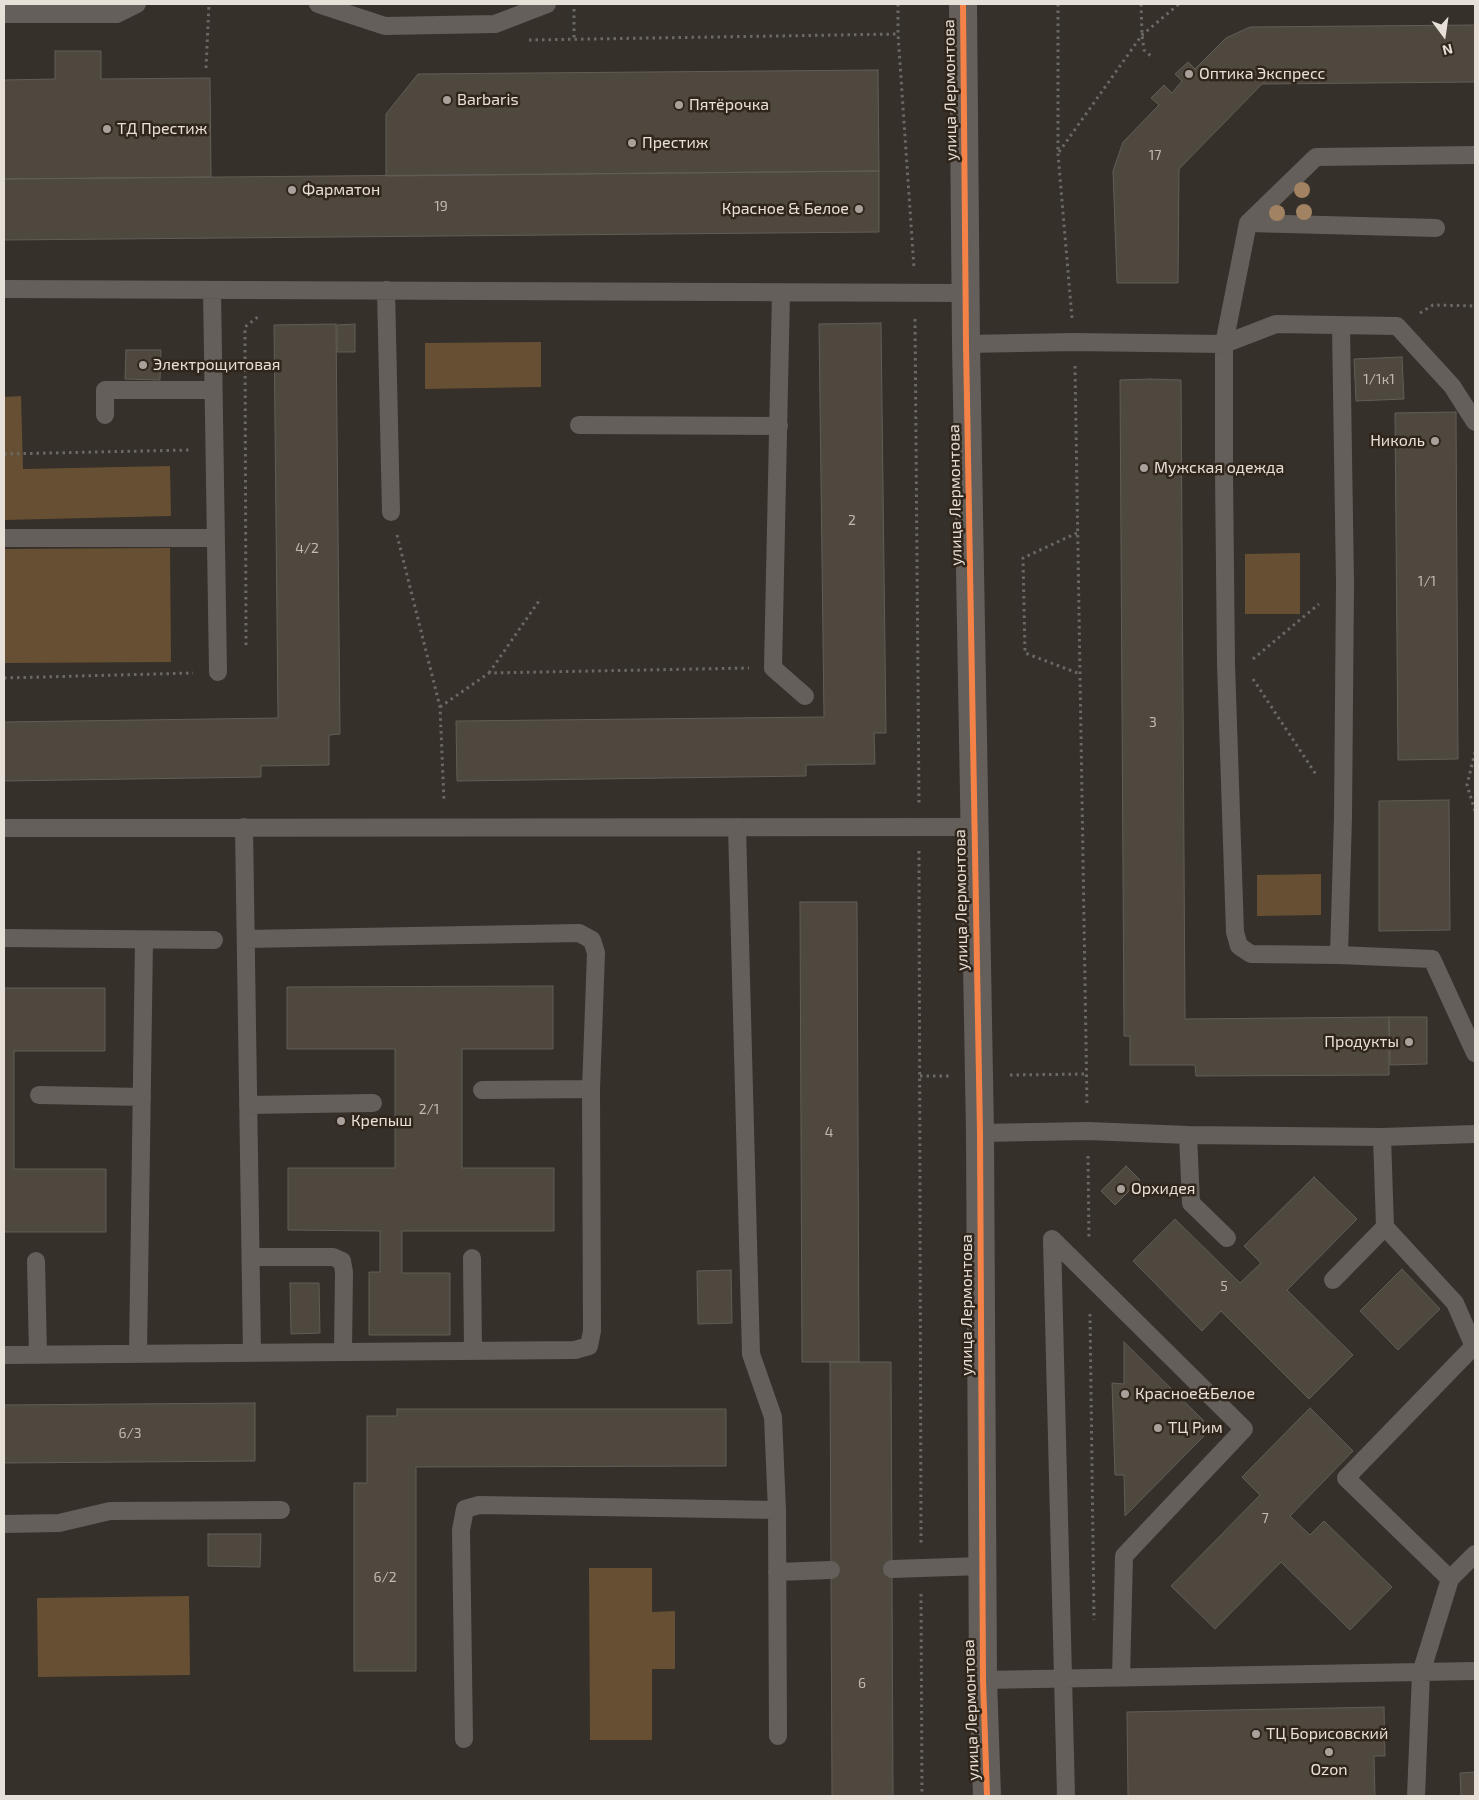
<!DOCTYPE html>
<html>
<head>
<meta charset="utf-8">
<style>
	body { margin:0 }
	#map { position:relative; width:1479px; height:1800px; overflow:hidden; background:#35302a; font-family:"Exo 2",sans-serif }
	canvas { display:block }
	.frame { position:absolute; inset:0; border:5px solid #e7e0d9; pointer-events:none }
	.north { position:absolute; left:1419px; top:10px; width:50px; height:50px; -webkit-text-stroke:4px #30261b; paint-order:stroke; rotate:166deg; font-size:14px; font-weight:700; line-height:20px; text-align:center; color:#e7e0d9 }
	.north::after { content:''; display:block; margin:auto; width:18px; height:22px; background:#e7e0d9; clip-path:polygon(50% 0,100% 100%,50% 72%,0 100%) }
</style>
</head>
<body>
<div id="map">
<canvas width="1479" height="1800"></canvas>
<div class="frame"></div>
<div class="north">N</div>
</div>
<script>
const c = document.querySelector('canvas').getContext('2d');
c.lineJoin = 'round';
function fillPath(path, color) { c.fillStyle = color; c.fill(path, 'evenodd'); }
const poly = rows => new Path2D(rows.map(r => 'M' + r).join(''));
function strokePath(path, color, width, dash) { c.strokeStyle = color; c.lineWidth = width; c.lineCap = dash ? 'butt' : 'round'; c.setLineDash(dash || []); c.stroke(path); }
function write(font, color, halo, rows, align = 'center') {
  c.font = font + ' "Exo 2",sans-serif'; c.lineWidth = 5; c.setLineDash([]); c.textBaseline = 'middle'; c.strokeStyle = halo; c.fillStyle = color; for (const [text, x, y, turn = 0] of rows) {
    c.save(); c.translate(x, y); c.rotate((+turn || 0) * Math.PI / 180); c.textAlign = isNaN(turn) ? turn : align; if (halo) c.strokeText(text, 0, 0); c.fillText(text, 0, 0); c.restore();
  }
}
fillPath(poly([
	[541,342,541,387,425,389,425,343],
	[21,396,23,469,170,466,171,516,4,520,4,397],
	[170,548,171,662,4,663,4,549],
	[1300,553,1300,614,1245,614,1245,554],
	[1321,874,1321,915,1257,916,1257,875],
	[589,1568,652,1568,652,1612,675,1611,675,1669,652,1669,652,1740,590,1740],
	[189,1596,190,1675,38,1677,37,1598]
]), '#674f34');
const building = poly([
	[1475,25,1475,82,1262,84,1179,169,1178,283,1117,283,1113,171,1123,142,1159,105,1151,98,1164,85,1172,93,1182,81,1175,74,1188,62,1195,69,1226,38,1250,27,1475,25],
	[55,51,101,51,101,79,210,78,211,177,4,179,4,80,55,79,55,51],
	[878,70,879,171,386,176,386,114,418,74,878,70],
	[879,171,879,232,4,240,4,179,879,171],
	[881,323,886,733,874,733,875,764,806,765,806,776,457,781,456,721,824,717,819,324,881,323],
	[336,324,340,734,329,735,329,765,261,766,261,777,4,781,4,722,278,718,274,325,336,324],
	[355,324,355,352,337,352,337,325,355,324],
	[126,350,161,350,160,380,125,379,126,350],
	[1402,357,1404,399,1356,401,1354,359,1402,357],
	[1150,379,1181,380,1185,1019,1389,1017,1389,1075,1196,1076,1195,1065,1130,1065,1130,1036,1124,1036,1120,380,1150,379],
	[1456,412,1458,759,1398,760,1395,413,1456,412],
	[1449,800,1450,930,1379,931,1379,801,1449,800],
	[800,902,857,902,859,1362,802,1362,800,902],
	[553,986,553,1049,462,1049,462,1168,554,1168,554,1231,402,1231,402,1273,450,1273,450,1335,369,1335,369,1272,380,1272,380,1231,288,1230,288,1168,395,1168,395,1049,287,1049,287,987,553,986],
	[4,988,105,988,105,1051,14,1051,14,1169,106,1169,106,1232,4,1232,4,988],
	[1389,1017,1427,1017,1427,1064,1390,1065,1389,1017],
	[1126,1166,1140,1180,1115,1205,1101,1191,1126,1166],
	[1314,1177,1357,1219,1287,1290,1353,1355,1309,1399,1221,1311,1202,1331,1133,1261,1175,1219,1240,1283,1261,1263,1244,1246,1314,1177],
	[1402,1269,1440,1309,1398,1350,1360,1311,1402,1269],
	[731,1270,732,1323,698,1324,697,1271,731,1270],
	[290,1283,319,1283,320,1333,291,1334,290,1283],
	[1124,1342,1203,1420,1204,1436,1125,1516,1124,1475,1115,1475,1112,1383,1124,1384,1124,1342],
	[830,1362,891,1362,893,1796,832,1796,830,1362],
	[255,1403,255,1461,4,1463,4,1405,255,1403],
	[1310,1408,1353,1451,1290,1516,1310,1535,1324,1521,1392,1587,1350,1630,1281,1562,1215,1629,1171,1586,1260,1495,1242,1477,1310,1408],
	[397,1409,726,1409,726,1466,416,1467,416,1671,354,1671,354,1483,367,1483,367,1416,397,1416,397,1409],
	[208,1534,261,1534,260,1567,208,1566,208,1534],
	[1384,1707,1385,1756,1374,1756,1375,1796,1128,1796,1127,1712,1384,1707],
	[1475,1772,1475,1796,1461,1796,1460,1773,1475,1772]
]);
fillPath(building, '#4f483f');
strokePath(building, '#615d57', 1);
strokePath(poly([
	[898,4,898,34,914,268],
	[1058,4,1058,154,1072,318],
	[1141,4,1142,35,1144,50,1152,57],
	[574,9,574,40],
	[529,40,898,34],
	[206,68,209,4],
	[1059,152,1142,35,1179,4],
	[1420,313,1433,305,1475,306],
	[915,319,919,803],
	[1075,366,1087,1105],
	[4,454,189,450],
	[1077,533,1023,558,1025,653,1080,674],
	[397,535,440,707,444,801],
	[246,645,245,327,259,316],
	[1253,659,1319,604],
	[489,673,541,598],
	[4,678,193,673],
	[1253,679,1317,776],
	[440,707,489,673,749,668],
	[1475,752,1467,785,1475,811],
	[919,851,921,1543],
	[1010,1075,1087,1074],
	[920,1076,949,1076],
	[1088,1156,1089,1240],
	[1090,1314,1094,1620],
	[921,1594,922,1796]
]), '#6c6864', 3, [2.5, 4]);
strokePath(poly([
	[318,4,385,26,495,24,547,4],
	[4,14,117,14,137,4],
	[1475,155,1316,157,1248,223,1224,344,1224,473,1226,664,1235,932,1239,946,1251,954,1339,955,1432,959,1475,1053],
	[1248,223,1436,228],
	[4,289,966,293],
	[212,290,218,672],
	[386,290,391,512],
	[781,292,773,668,805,696],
	[966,344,1074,342,1224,344,1276,324,1397,326,1452,386,1475,422],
	[105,415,105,390,213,390],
	[579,425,779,426],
	[4,538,216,538],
	[244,827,252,1353],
	[737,827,751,1354,773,1417,777,1510,778,1736],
	[4,828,974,827],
	[4,938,214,940],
	[1339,955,1343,817,1345,583,1341,326],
	[482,1090,591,1089],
	[39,1095,142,1097],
	[248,1105,373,1103],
	[980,1133,1088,1131,1188,1135,1382,1137,1475,1134],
	[1188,1135,1191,1203,1227,1238],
	[1382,1137,1385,1227,1455,1303,1475,1349],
	[251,1257,333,1257,342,1261,344,1272,343,1352],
	[472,1258,473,1350],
	[36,1261,38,1355],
	[1333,1280,1385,1227],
	[138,1354,144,940],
	[4,1355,575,1350,589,1346,592,1331,591,1089,596,953,592,940,579,933,246,939],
	[4,1524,59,1523,110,1511,281,1510],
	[892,1569,982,1566],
	[777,1572,831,1570],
	[1450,1579,1346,1478,1473,1347],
	[983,1680,1475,1671],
	[464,1739,461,1530,465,1509,479,1505,777,1510],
	[1066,1796,1052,1239,1244,1429,1124,1556,1121,1677],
	[1416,1796,1421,1673,1450,1579,1475,1554]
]), '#645f5a', 18);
strokePath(poly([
	[963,4,966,344,980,1133,983,1680,987,1796]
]), '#645f5a', 28);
strokePath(poly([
	[963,4,966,344,980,1133,983,1680,987,1796]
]), '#f48246', 6);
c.fillStyle = '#a18262';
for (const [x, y] of [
	[1302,190],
	[1304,212],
	[1277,213]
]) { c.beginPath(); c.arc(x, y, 8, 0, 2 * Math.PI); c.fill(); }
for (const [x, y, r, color] of [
	[1189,74,5,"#a9a29c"],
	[447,100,5,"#a9a29c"],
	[679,105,5,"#a9a29c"],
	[107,129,5,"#a9a29c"],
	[632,143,5,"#a9a29c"],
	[292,190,5,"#a9a29c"],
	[859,209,5,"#a9a29c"],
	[143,365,5,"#a9a29c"],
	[1435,441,5,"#a9a29c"],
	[1144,468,5,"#a9a29c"],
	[1409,1042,5,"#a9a29c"],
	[341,1121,5,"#a9a29c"],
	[1121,1189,5,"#a9a29c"],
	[1125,1394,5,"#a9a29c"],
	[1158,1428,5,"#a9a29c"],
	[1256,1734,5,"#a9a29c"],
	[1329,1752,5,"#a9a29c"]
]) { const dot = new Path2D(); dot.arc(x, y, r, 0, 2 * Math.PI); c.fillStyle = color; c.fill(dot); strokePath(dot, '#30261b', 2); }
write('14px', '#c1bab2', null, [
	["17",1155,155],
	["19",441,206],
	["1/1к1",1379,379],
	["2",852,520],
	["4/2",307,548],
	["1/1",1427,581],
	["3",1153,722],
	["2/1",429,1109],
	["4",829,1132],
	["5",1224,1286],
	["6/3",130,1433],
	["7",1265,1518],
	["6/2",385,1577],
	["6",862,1683]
]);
write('16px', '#e7e0d9', '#30261b', [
	["Оптика Экспресс",1199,74],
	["Barbaris",457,100],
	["Пятёрочка",689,105],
	["ТД Престиж",117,129],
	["Престиж",642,143],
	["Фарматон",302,190],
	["Красное & Белое",849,209,"right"],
	["Электрощитовая",153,365],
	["Николь",1425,441,"right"],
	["Мужская одежда",1154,468],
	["Продукты",1399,1042,"right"],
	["Крепыш",351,1121],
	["Орхидея",1131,1189],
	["Красное&Белое",1135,1394],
	["ТЦ Рим",1168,1428],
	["ТЦ Борисовский",1266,1734],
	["Ozon",1329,1770,"center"]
], 'left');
write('16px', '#e7e0d9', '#30261b', [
	["улица Лермонтова",950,90,-91],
	["улица Лермонтова",955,495,-91],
	["улица Лермонтова",961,900,-91],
	["улица Лермонтова",967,1305,-90],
	["улица Лермонтова",971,1710,-92]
]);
</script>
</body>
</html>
